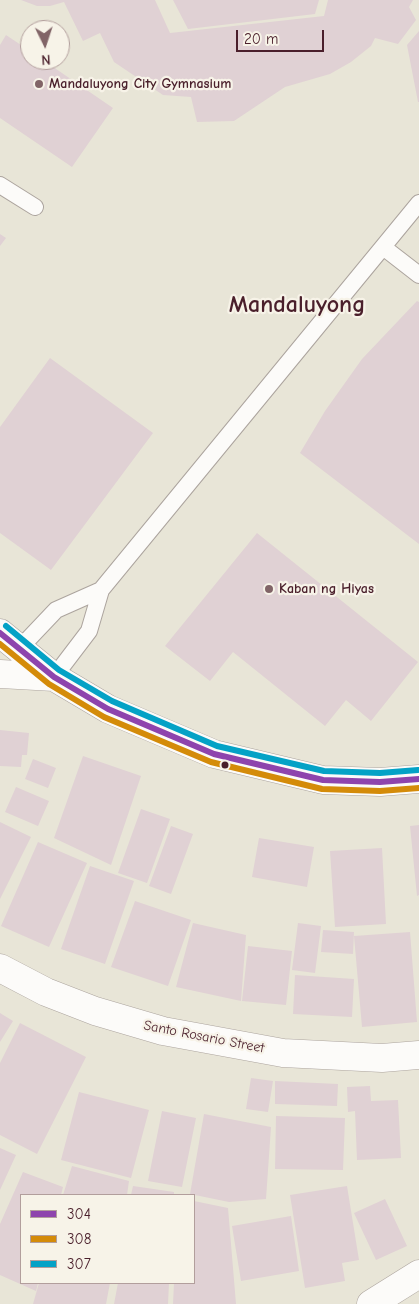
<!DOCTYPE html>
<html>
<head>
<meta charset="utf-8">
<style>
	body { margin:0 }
	#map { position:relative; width:419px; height:1304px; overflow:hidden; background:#e8e5d7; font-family:"Comic Neue",sans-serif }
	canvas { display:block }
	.legend { position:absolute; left:20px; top:1194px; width:175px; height:90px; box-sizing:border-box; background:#f7f3e8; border:1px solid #b29e9c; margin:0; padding:6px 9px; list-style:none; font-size:15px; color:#4a1f2b }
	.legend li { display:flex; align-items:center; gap:10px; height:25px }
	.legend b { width:25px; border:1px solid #b29e9c }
	.north { position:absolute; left:20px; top:20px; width:50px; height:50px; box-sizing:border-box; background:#f7f3e8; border:1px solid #b29e9c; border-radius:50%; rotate:176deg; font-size:14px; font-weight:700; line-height:20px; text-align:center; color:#4a1f2b }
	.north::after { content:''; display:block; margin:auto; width:18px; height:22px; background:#816467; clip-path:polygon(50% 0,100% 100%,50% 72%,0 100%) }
	.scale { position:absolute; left:236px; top:30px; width:88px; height:22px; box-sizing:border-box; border:2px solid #4a1f2b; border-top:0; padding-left:6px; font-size:15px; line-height:18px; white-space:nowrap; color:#4a1f2b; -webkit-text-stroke:4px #f7f3e8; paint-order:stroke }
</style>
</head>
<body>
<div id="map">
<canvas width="419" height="1304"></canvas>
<ul class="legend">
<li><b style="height:6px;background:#8e44ad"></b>304</li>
<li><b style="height:6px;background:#d48b09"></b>308</li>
<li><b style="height:6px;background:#04a2c6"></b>307</li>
</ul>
<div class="north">N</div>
<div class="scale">20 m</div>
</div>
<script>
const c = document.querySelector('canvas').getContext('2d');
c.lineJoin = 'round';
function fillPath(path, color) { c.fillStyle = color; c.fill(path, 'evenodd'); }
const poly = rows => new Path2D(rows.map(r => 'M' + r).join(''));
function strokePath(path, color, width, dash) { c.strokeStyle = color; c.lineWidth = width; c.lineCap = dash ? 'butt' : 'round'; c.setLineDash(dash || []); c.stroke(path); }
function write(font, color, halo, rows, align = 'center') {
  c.font = font + ' "Comic Neue",sans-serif'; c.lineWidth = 4.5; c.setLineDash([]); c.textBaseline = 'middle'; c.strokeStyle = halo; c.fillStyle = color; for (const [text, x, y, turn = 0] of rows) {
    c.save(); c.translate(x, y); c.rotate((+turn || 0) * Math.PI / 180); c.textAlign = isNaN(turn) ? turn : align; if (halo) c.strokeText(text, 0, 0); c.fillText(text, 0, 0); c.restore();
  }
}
fillPath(poly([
	[21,0,155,0,170,33,324,16,328,0,413,0,409,7,416,20,398,44,375,38,371,46,351,62,330,74,285,87,234,121,197,122,191,97,163,95,114,62,100,33,83,41,64,2,50,6,37,6],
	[173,0,319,0,315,14,188,29],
	[419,31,419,102,418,102,407,45],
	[6,35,30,51,30,60,43,60,113,108,72,167,0,118,0,45],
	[0,234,6,238,0,246],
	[417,301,419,302,419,544,300,453,325,411,362,359],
	[50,358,153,433,51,570,0,533,0,427],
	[257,533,418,662,371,721,346,700,325,726,233,652,210,681,165,646],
	[0,730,29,733,27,755,22,755,21,767,0,766],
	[83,756,141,776,111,865,54,838],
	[33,759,56,768,48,788,25,779],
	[16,787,49,801,38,826,5,812],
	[141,809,170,819,147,883,118,873],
	[0,822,31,837,0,899],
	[419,825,419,895,417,896,410,826],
	[171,826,193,834,171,894,149,886],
	[259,838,314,847,307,887,252,877],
	[38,842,87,863,49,947,1,926],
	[382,848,386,924,335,927,330,851],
	[90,866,134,881,105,964,61,949],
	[135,901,191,920,168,986,111,967],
	[193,923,246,935,241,1001,176,987],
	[298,923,321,926,315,973,292,970],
	[323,930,354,932,353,954,321,952],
	[410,932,417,1022,362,1027,354,936],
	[248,946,292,951,286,1005,242,1001],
	[295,975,354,979,352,1017,293,1014],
	[0,1013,13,1021,0,1042],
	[20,1023,86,1057,37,1154,0,1135,0,1063],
	[251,1078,273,1081,268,1112,246,1109],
	[275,1081,338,1084,337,1106,275,1104],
	[370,1086,371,1101,398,1100,401,1158,357,1160,355,1111,348,1112,347,1087],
	[79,1092,149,1110,131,1178,61,1160],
	[162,1111,196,1118,182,1187,148,1181],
	[204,1114,271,1127,266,1199,229,1202,190,1194],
	[276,1116,345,1118,343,1170,275,1169],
	[0,1148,16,1155,0,1190],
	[72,1166,129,1181,127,1195,63,1195],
	[23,1172,63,1187,61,1195,21,1195,21,1283,38,1283,36,1291,0,1275,0,1224],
	[133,1186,174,1192,174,1195,131,1195],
	[347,1186,359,1260,342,1263,345,1281,305,1288,290,1195],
	[385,1199,407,1246,376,1260,354,1213],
	[194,1201,228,1208,236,1304,173,1304,174,1283,194,1283],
	[291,1216,299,1271,241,1281,232,1226],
	[39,1283,110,1283,106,1304,33,1304],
	[118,1283,169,1283,168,1304,114,1304]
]), '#e0d1d4');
const service = poly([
	[0,185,35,207],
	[383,247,419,275],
	[19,649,56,610,101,590],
	[54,677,89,631,101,590,419,203]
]);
const tertiary = poly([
	[0,968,46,992,95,1011,163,1031,283,1053,382,1058,419,1055],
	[371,1304,419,1274]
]);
const secondary = poly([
	[0,633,54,677,108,709,214,754,323,780,380,782,419,779],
	[0,674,54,677]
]);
strokePath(service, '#aca49e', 18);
strokePath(tertiary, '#aca49e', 29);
strokePath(secondary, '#aca49e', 29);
strokePath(service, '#fcfbf9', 16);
strokePath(tertiary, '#fcfbf9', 28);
strokePath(secondary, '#fcfbf9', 28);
strokePath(poly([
	[0,633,54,677,108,709,214,754,323,780,380,782,419,779]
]), '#8e44ad', 6);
strokePath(poly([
	[0,644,49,684,104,717,211,762,322,789,380,791,419,788]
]), '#d48b09', 6);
strokePath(poly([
	[6,626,59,670,112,701,217,746,324,771,380,773,418,770]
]), '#04a2c6', 6);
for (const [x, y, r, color] of [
	[39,84,5,"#816467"],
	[269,589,5,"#816467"],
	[225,765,4.5,"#4a1f2b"]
]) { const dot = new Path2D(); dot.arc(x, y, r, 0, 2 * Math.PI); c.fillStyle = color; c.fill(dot); strokePath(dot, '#f7f3e8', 2); }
write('bold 14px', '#4a1f2b', '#f7f3e8', [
	["Mandaluyong City Gymnasium",49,84],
	["Kaban ng Hiyas",279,589]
], 'left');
write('14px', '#4a1f2b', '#f7f3e8', [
	["Santo Rosario Street",204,1037,11]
]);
write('bold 24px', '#4a1f2b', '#f7f3e8', [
	["Mandaluyong",297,305]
]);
</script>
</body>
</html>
